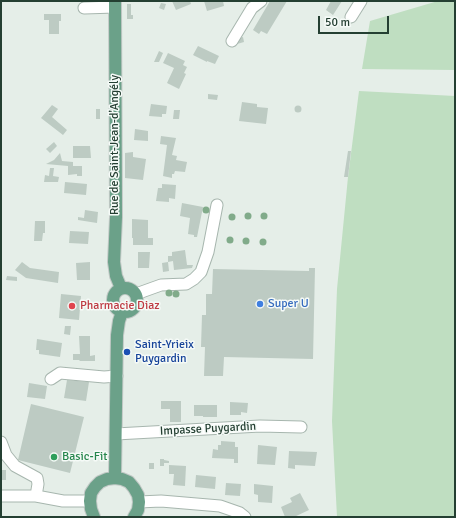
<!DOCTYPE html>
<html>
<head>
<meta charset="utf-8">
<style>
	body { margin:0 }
	#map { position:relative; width:456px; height:518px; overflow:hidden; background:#e5eee8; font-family:Signika,sans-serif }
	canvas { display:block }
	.frame { position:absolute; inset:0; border:2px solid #243f32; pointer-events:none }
	.scale { position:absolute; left:318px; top:16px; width:71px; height:18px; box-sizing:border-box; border:2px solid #243f32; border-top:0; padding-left:5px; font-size:12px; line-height:14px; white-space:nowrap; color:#243f32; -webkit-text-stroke:3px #f5faf7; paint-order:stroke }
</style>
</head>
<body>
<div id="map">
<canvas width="456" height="518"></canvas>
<div class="frame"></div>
<div class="scale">50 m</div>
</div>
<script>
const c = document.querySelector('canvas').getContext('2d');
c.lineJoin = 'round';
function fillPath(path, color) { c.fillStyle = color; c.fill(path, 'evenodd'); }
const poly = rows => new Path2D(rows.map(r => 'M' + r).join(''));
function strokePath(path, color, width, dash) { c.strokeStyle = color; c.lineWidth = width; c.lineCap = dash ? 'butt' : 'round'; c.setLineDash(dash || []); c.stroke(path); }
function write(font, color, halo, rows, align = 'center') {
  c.font = font + ' Signika,sans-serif'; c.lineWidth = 3; c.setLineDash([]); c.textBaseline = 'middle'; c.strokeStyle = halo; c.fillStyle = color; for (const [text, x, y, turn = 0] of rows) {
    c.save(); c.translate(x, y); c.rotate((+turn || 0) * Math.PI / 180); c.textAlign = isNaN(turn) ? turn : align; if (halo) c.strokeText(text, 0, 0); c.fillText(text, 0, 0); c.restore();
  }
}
fillPath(poly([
	[438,1,455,1,455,70,362,69,370,21],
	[359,91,455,96,455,517,337,517,332,421,337,289,348,177]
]), '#bfdec1');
fillPath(poly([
	[172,1,190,1,191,4,176,10],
	[204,1,223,1,224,6,207,11],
	[270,1,287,1,267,34,261,31,259,34,253,30],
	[331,1,342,1,333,15,326,10],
	[161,3,166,4,164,10,159,8],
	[127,4,131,4,131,15,133,15,133,19,127,19],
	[44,14,61,14,61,21,59,21,59,34,49,34,49,20,44,20],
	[243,37,244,42,237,44,236,39],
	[198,46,219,56,215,64,207,61,207,62,193,55],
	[159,51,163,53,159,62,154,62],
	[168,53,185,61,183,65,187,67,184,73,186,74,179,89,167,83,174,68,163,63],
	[208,94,218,95,217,100,208,99],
	[242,102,257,104,257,107,268,108,266,124,239,121],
	[151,104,167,106,166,114,162,114,162,117,149,116],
	[52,105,58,109,52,117,67,130,63,135,41,118],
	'294.5 109a3.5 3.5 0 1 1 7 0a3.5 3.5 0 1 1-7 0Z',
	[96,109,100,109,100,119,96,119],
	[174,110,180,110,179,119,173,119],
	[135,129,148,131,148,141,134,140],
	[161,136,176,138,172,155,177,156,176,160,187,162,185,172,175,171,174,174,172,174,172,178,163,176,167,145,160,144],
	[54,142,57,146,50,153,46,149],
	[73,146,90,146,91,158,73,158],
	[348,151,351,151,348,177,344,177],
	[133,152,133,157,146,159,143,180,125,178,125,153],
	[60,153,62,161,73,162,73,166,82,166,82,176,77,176,77,174,68,175,68,166,46,164,54,160],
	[50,168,54,168,53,176,59,177,58,182,44,182,45,175,49,176],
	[65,182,87,184,86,195,64,193],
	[162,184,176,185,175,199,169,198,169,202,156,201,158,188,162,188],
	[182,203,203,207,197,237,194,237,194,235,188,234,190,218,180,216],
	[85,210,98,212,97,223,78,220,78,217,84,218],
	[132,219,148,220,148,238,153,238,153,245,133,245,133,238,132,238],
	[35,221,45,221,45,233,43,233,42,241,34,241],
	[70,231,89,232,88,244,69,243],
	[185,250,187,265,193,265,192,268,174,270,173,261,168,262,168,256,172,256,172,252],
	[138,252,150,252,149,268,138,268],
	[22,262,30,268,59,272,58,283,26,278,15,270],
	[90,262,90,280,77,280,76,263],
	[168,262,169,271,163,272,162,263],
	[309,268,315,268,313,359,224,357,223,376,204,376,205,347,201,347,202,315,206,315,206,294,212,294,213,269,309,271],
	[7,276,17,277,17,281,6,280],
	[61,294,81,296,79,320,59,318],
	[65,326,71,326,70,335,64,334],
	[79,336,90,336,90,356,95,355,95,361,79,361,80,360,73,360,73,354,80,354],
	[37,339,62,343,60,357,39,354,39,350,36,350],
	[67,380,89,382,86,401,64,398],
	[29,383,47,386,45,399,27,397],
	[161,401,181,401,181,422,170,422,170,409,161,409],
	[230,402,248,403,247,413,241,412,241,415,230,415],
	[31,404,84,417,70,473,18,460],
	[194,405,217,405,217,417,203,417,203,416,194,416],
	[221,441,235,442,235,447,238,447,238,463,234,463,234,459,212,458,213,449,218,450,218,445,221,445],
	[258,445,277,447,275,465,257,464],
	[289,451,317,452,315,466,295,465,295,469,288,468],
	[160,459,164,459,164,460,169,461,169,463,164,463,164,466,160,466],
	[149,463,154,463,154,469,149,469],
	[169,465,186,466,185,486,173,485,174,474,169,474],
	[1,470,6,470,6,480,1,480],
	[196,475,216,477,215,489,195,487],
	[226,483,241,484,240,496,225,495],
	[254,484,273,486,272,503,258,502,258,495,254,494],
	[300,493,309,510,294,517,285,517,281,507,292,502,290,498]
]), '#bdcbc3');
const minor = poly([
	[84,8,115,7],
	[351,17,361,1],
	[232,41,252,8,261,1],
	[136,294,161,285,186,284,194,279,201,272,208,252,217,205],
	[51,379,60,373,104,377,117,376],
	[116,434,260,426,301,427],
	[1,442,6,455,15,466,37,478,38,484,36,496],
	[1,496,36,496,63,501,90,501],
	[139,502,161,501,220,506,240,513,245,517]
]);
const major = poly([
	[115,1,116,217,114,262,116,276,121,288],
	'113 300a12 12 0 1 1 24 0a12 12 0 1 1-24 0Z',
	[115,478,117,335,119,321,122,312],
	[94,517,91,509,90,501,91,493,95,487,100,482,107,479,115,478,122,479,129,482,134,488,138,495,139,502,138,510,134,517]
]);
strokePath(minor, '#a7b6ae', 13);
strokePath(major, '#c2c9c6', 14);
strokePath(minor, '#fff', 11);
strokePath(major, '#6ba189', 12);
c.fillStyle = '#81ab8a';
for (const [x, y] of [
	[206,210],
	[248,216],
	[264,216],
	[232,217],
	[230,240],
	[246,241],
	[263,242],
	[169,293],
	[176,294]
]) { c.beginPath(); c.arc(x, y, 3.5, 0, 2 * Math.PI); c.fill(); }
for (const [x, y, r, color] of [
	[260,304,4,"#3f7fe0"],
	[72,306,4,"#e0444e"],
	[127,352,4,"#1a4fb4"],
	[54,457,4,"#2e9e5b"]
]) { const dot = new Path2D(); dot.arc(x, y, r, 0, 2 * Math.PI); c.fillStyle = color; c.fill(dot); strokePath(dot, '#f5faf7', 1.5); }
write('12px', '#243f32', '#f5faf7', [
	["Rue de Saint-Jean-d'Angély",115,145,-90],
	["Impasse Puygardin",208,429,-3]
]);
write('12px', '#366cbe', '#f5faf7', [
	["Super U",268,304]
], 'left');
write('12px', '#be3a42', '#f5faf7', [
	["Pharmacie Diaz",80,306]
], 'left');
write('12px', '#164399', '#f5faf7', [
	["Saint-Yrieix",135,345],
	["Puygardin",135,359]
], 'left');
write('12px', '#27864d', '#f5faf7', [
	["Basic-Fit",62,457]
], 'left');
</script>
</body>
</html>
